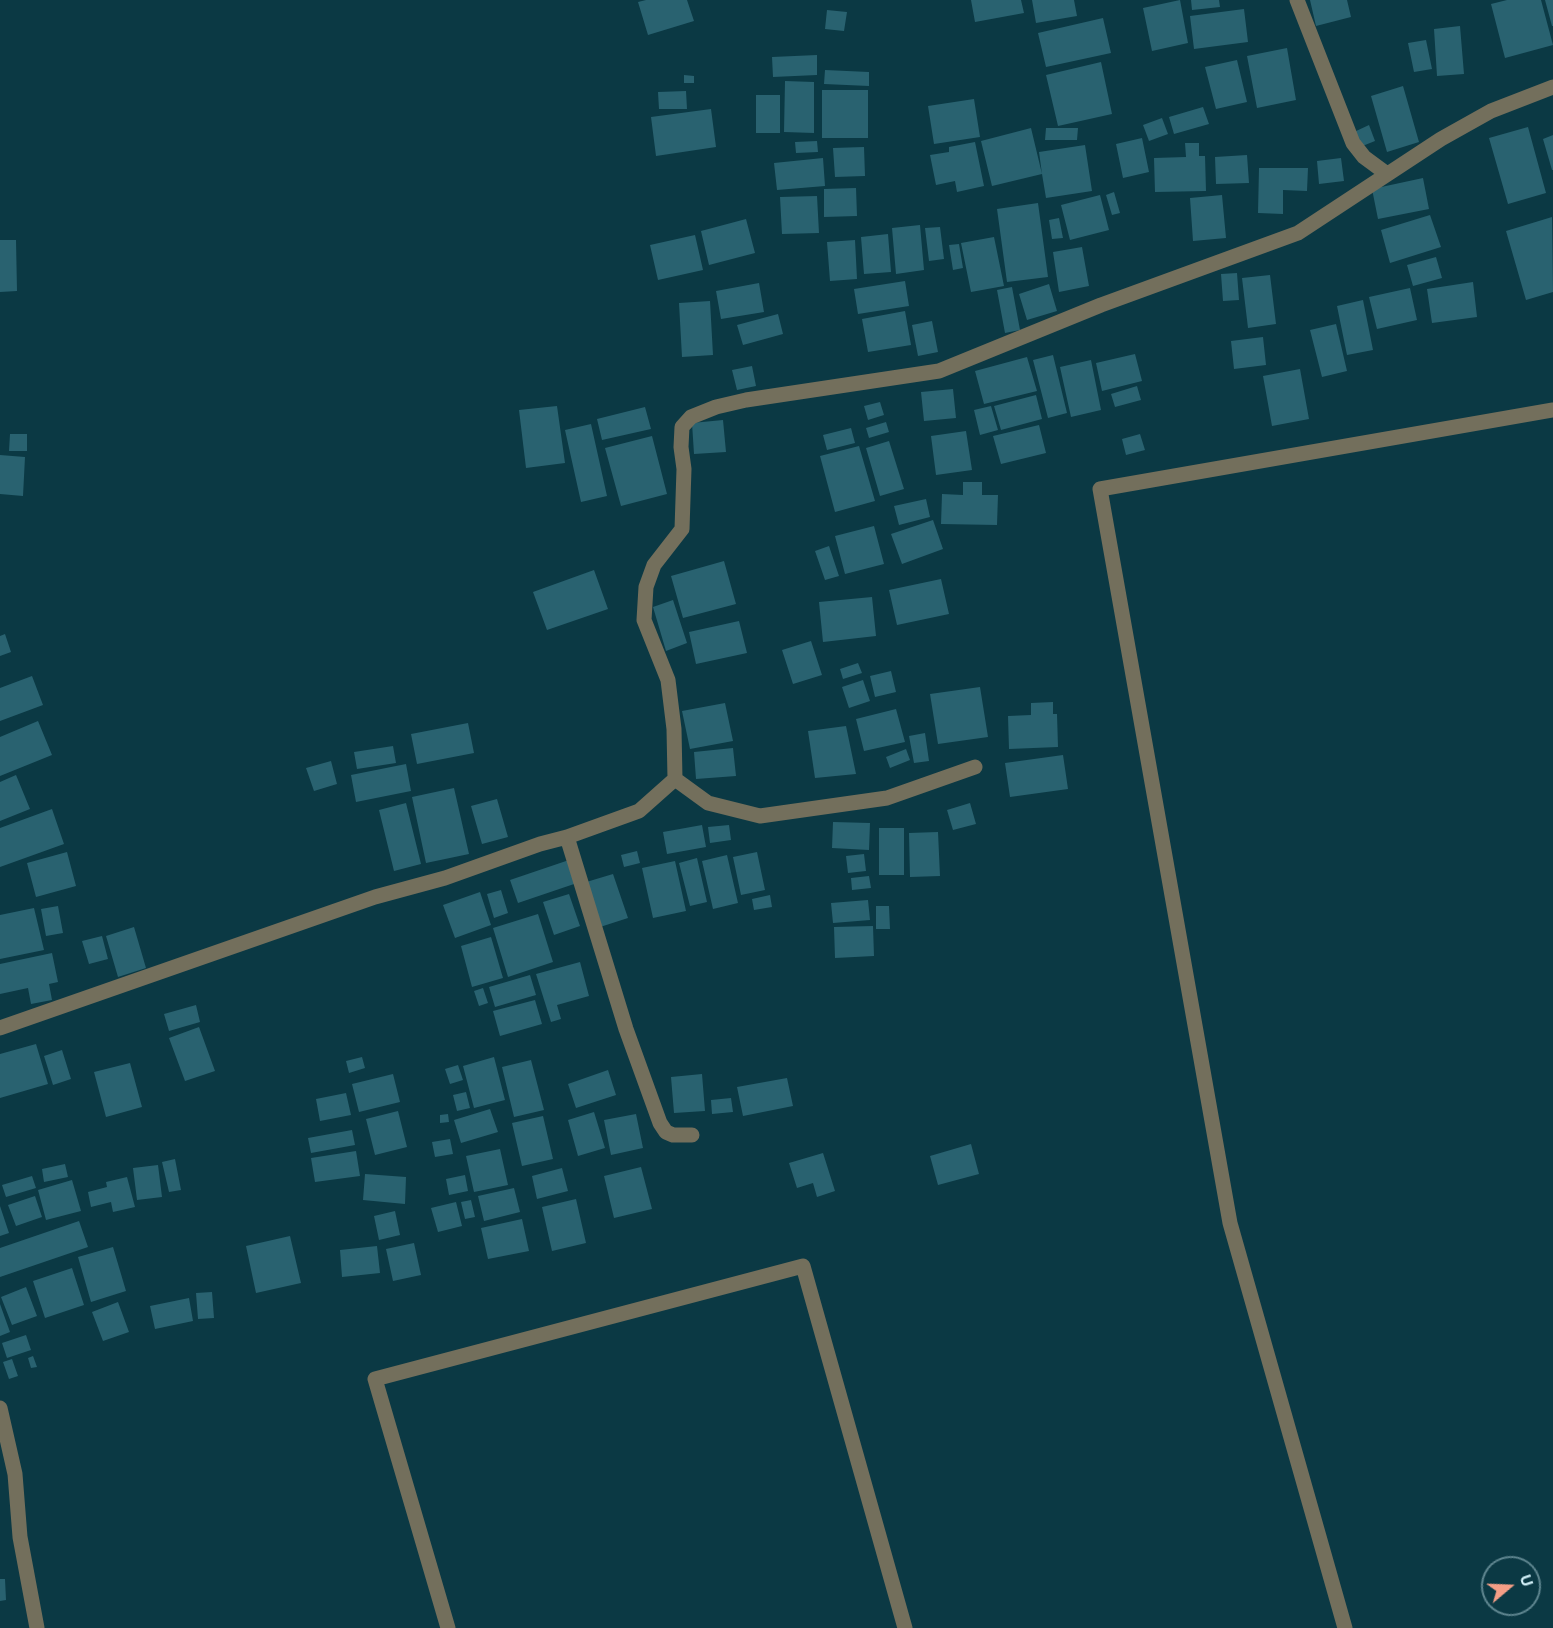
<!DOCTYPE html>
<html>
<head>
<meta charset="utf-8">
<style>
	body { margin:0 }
	#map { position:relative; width:1553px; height:1628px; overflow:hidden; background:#0b3944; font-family:Figtree,sans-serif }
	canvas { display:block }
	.north { position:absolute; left:1481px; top:1556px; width:60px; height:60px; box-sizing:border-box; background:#0b3944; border:2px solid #5e858f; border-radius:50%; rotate:71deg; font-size:16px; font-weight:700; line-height:24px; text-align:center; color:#daf7ff }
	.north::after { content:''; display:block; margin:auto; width:21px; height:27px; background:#f49e86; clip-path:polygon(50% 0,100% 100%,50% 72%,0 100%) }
</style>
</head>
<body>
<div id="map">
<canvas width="1553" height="1628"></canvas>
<div class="north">U</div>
</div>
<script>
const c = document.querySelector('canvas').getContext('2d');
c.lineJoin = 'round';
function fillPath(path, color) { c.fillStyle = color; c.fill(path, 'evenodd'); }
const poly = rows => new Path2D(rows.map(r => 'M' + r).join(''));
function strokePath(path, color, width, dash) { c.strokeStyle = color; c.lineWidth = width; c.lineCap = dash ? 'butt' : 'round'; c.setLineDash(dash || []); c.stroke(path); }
fillPath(poly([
	[646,0,687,0,694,21,648,35,638,2],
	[971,0,1021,0,1024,13,975,22],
	[1032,0,1074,0,1077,16,1036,23],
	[1180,0,1188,43,1152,51,1143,8],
	[1191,0,1219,0,1220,7,1192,10],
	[1310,0,1347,0,1351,17,1316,26],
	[1507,0,1541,0,1553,45,1505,58,1491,4],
	[1545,0,1553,0,1553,26,1552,26],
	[1244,9,1248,42,1194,49,1190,16],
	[827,10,847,12,844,31,825,29],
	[1103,18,1111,53,1046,67,1038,33],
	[1460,26,1464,74,1437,76,1434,29],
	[1426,40,1432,69,1414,72,1408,43],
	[1287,48,1296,100,1257,108,1247,56],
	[817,55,817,75,773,77,772,57],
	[1237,60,1247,102,1216,109,1205,67],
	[1101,62,1112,114,1058,126,1046,75],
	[825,70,869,72,869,86,824,84],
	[684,75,694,76,694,83,684,83],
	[785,81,814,82,814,133,784,132],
	[1403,86,1419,142,1387,152,1371,96],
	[822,90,868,90,868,138,822,138],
	[686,91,687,109,659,109,658,92],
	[756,95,780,95,780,133,756,133],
	[974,99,980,137,934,144,928,106],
	[1203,107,1209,124,1174,134,1169,117],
	[711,109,716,147,656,156,651,117],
	[1162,118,1168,134,1149,141,1143,125],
	[1369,125,1375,141,1360,147,1354,132],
	[1528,127,1546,193,1508,204,1489,138],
	[1031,128,1042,174,1039,152,1085,145,1092,191,1046,198,1042,174,992,186,981,141],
	[1046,128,1078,128,1077,140,1045,140],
	[1553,135,1553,170,1552,170,1543,139],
	[1142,138,1149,172,1123,178,1116,144],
	[817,141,818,152,796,153,795,142],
	[975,142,984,186,957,192,955,181,936,185,930,155,949,152,949,147],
	[1185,143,1199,143,1199,156,1205,156,1206,191,1155,192,1154,158,1186,157],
	[864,147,865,176,835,177,833,148],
	[1247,155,1249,183,1216,184,1215,157],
	[823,158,825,186,777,190,774,163],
	[1341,158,1344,181,1319,184,1317,161],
	[1259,168,1308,168,1307,191,1283,190,1283,214,1258,213],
	[1423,178,1429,209,1378,219,1372,189],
	[856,188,857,216,824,217,824,189],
	[1114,192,1120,213,1112,215,1106,195],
	[1100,195,1109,230,1070,240,1061,205],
	[1222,195,1226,238,1193,241,1190,198],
	[817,196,819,233,782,234,780,197],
	[1038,203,1048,277,1007,282,997,209],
	[1430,215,1441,247,1390,263,1381,230],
	[1552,217,1553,292,1526,300,1506,231],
	[1059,218,1063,238,1052,239,1049,220],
	[746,219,755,253,709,265,701,231],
	[920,225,924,270,896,274,892,228],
	[940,227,944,259,929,261,925,228],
	[888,234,891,272,864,274,861,237],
	[695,235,703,270,658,280,650,245],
	[994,237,1004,286,971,292,961,243],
	[0,240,16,240,17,291,0,292],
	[855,240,857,279,830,281,827,242],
	[959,244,963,268,953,270,949,245],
	[1082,247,1089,286,1059,292,1053,252],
	[1436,257,1442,278,1413,286,1407,265],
	[1237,273,1239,300,1223,301,1221,274],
	[1270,275,1276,324,1248,328,1242,278],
	[905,281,909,306,858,314,854,289],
	[1473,282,1477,317,1432,323,1427,289],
	[759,283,764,312,721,319,716,291],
	[1049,284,1057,311,1027,320,1019,294],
	[1012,287,1020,330,1005,333,997,290],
	[1410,288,1417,320,1377,329,1369,297],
	[1363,300,1373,350,1347,355,1337,306],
	[710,301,713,355,682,357,679,303],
	[905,311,911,345,868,352,862,319],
	[778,314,783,334,743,345,737,325],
	[932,321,938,352,918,356,912,325],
	[1336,324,1347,371,1322,377,1310,330],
	[1263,337,1266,365,1234,369,1231,341],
	[1135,354,1142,381,1102,391,1096,363],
	[1053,355,1067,413,1048,418,1033,360],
	[1027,357,1037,391,984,404,975,371],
	[1091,360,1101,410,1071,417,1060,367],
	[752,366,756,386,737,390,732,370],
	[1300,369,1309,419,1272,426,1263,376],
	[1137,386,1141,400,1115,407,1111,394],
	[953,389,956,418,924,421,921,392],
	[1036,395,1042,419,1001,430,994,406],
	[880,402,884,415,868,420,864,406],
	[557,406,565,463,526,468,519,410],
	[991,406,998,430,980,435,974,410],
	[645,407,651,429,602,440,597,419],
	[723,420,726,452,694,454,692,423],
	[886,422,889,432,869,438,866,428],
	[591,424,607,496,581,502,565,430],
	[1039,425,1046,453,1001,464,993,436],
	[851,428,855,443,827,450,823,435],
	[966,431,972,470,936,475,931,436],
	[10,434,27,434,27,451,9,451],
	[1140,434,1145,450,1126,455,1122,439],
	[652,436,667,494,621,506,605,448],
	[889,441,904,489,880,496,866,448],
	[859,446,875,501,835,512,820,456],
	[0,455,25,457,23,496,0,494],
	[963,482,982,482,982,495,998,495,997,525,941,524,942,494,963,495],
	[926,499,930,517,899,525,894,506],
	[933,520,943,549,902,564,891,534],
	[874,526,884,564,845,574,835,536],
	[829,546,839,576,825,580,815,551],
	[724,561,736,604,683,618,671,576],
	[594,570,608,609,547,630,533,592],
	[941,579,949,614,897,625,889,590],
	[872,597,876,636,823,642,819,602],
	[673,600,687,643,666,651,653,607],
	[739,621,747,653,696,664,689,632],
	[5,634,11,652,0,656,0,636],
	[811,641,822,675,793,684,782,650],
	[858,663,862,673,843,679,840,669],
	[891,671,896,692,875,697,870,676],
	[32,676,43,705,0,721,0,688],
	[863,680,870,701,849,708,842,687],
	[980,687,988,737,938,744,930,694],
	[1053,702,1053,714,1057,714,1058,747,1009,749,1008,716,1031,715,1031,703],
	[725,703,733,741,690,749,682,711],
	[896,709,905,742,864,751,856,719],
	[38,721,52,755,0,776,0,737],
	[468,723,474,753,417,764,411,734],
	[846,726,856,774,815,778,808,731],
	[925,733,929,761,914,763,909,736],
	[393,746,396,763,357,769,354,752],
	[733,748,736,776,696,779,694,752],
	[906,749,910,760,890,768,886,757],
	[1063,755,1068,789,1010,797,1005,763],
	[331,761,337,784,314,791,306,768],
	[406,764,411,791,356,802,351,775],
	[16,775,30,809,0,821,0,782],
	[454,788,469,854,426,863,412,797],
	[497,799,508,837,482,844,471,806],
	[406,803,421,864,394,871,379,810],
	[970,803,976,824,953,830,947,810],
	[52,809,64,844,0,867,0,828],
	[833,822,870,823,869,850,832,848],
	[702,825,706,847,667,854,663,832],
	[729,825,731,840,710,843,708,827],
	[879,828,904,828,904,875,879,875],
	[938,832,940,876,910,877,909,833],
	[637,851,640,863,624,867,621,855],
	[67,852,76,886,36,897,27,863],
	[757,852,765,890,741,895,733,857],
	[864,854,866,871,848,873,846,856],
	[727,855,738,903,713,909,702,861],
	[697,858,707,902,690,906,679,863],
	[569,860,577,883,518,903,510,880],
	[675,861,686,911,653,918,642,868],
	[613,874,628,918,597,928,583,883],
	[869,876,871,888,852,890,851,878],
	[501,890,508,913,494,918,487,894],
	[480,892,491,925,455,938,443,905],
	[569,894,580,926,554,935,543,902],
	[770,895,772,907,754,910,752,899],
	[868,900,870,920,833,923,831,903],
	[58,906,63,933,46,936,41,909],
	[876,906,889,906,890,929,876,929],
	[34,908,44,950,0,959,0,915],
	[538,914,553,962,508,977,493,928],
	[873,926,874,956,835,958,834,927],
	[134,927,146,968,118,977,106,936],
	[102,936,108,959,89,964,82,941],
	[491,937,503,978,472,987,461,946],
	[52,953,58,982,49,984,52,1000,31,1004,28,988,0,994,0,964],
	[580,962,589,996,557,1005,561,1019,551,1022,536,974],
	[530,975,536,995,495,1007,489,987],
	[483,988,488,1003,479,1006,474,991],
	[535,1000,542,1024,500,1036,493,1011],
	[196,1005,200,1022,169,1031,164,1014],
	[199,1027,215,1071,185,1081,169,1038],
	[36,1044,48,1084,0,1098,0,1054],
	[62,1050,71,1079,53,1085,44,1056],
	[362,1057,365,1068,349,1073,346,1061],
	[494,1057,505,1100,474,1108,463,1066],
	[531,1060,544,1110,514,1117,502,1067],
	[130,1063,142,1107,106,1117,94,1072],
	[458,1065,463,1080,450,1084,445,1069],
	[608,1070,616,1095,576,1108,568,1084],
	[393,1074,400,1102,359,1112,352,1084],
	[702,1074,705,1111,674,1113,671,1077],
	[787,1078,793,1106,743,1116,737,1087],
	[466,1092,470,1108,457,1111,453,1095],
	[346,1093,351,1115,320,1121,316,1099],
	[731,1098,733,1112,712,1114,711,1100],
	[490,1109,498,1132,461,1143,454,1120],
	[398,1111,407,1147,375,1155,366,1119],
	[594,1112,605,1148,578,1156,568,1120],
	[448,1114,449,1122,440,1123,440,1115],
	[636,1114,643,1148,611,1155,604,1120],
	[543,1116,553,1159,522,1166,512,1123],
	[352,1130,355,1145,311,1153,308,1138],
	[450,1139,453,1154,435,1157,432,1142],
	[971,1144,979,1174,938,1185,930,1156],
	[500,1149,508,1185,474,1192,466,1156],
	[356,1151,360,1176,315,1182,311,1158],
	[823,1153,835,1191,817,1197,813,1183,797,1188,789,1163],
	[175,1159,181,1190,169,1192,162,1162],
	[65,1164,68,1177,44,1182,42,1169],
	[158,1165,162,1197,137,1200,133,1168],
	[641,1167,652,1209,614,1218,604,1176],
	[562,1168,568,1191,537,1199,532,1176],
	[365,1174,406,1177,405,1204,363,1200],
	[465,1175,468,1191,449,1195,446,1179],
	[32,1176,36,1188,6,1197,2,1185],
	[127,1177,135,1207,113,1212,111,1202,91,1207,88,1192,107,1187,106,1182],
	[72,1180,81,1211,46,1220,38,1190],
	[514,1188,520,1212,484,1221,478,1196],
	[35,1196,42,1217,16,1226,8,1205],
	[576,1199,586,1243,552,1251,542,1207],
	[471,1200,475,1217,465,1219,461,1202],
	[456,1202,462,1226,438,1232,431,1208],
	[0,1206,9,1233,0,1236],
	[395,1211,400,1235,379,1240,374,1216],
	[522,1219,529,1251,488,1259,481,1228],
	[79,1221,88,1247,0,1277,0,1248],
	[290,1236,301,1283,256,1293,246,1246],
	[414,1243,421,1275,393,1281,386,1249],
	[377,1246,380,1273,342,1277,340,1250],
	[113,1247,126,1291,91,1302,78,1257],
	[72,1268,84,1305,45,1318,33,1281],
	[26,1287,37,1316,12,1325,1,1297],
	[212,1292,214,1318,198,1319,196,1293],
	[189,1298,193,1321,155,1329,150,1306],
	[118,1302,129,1332,103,1341,92,1312],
	[0,1304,10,1332,0,1336],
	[26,1335,31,1350,7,1358,2,1343],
	[33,1356,37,1367,31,1368,28,1358],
	[12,1359,18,1376,9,1379,3,1362],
	[0,1579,5,1579,6,1600,0,1601]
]), '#296270');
strokePath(poly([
	[448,1628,375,1379,803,1266,905,1628],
	[1345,1628,1230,1223,1100,489,1553,410]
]), '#736f5c', 15);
strokePath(poly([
	[1297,0,1353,143,1364,157,1387,174],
	[675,779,708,803,760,816,887,798,975,767],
	[567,837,626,1029,660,1123,666,1132,673,1135,692,1135],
	[0,1028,375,897,445,878,540,844,567,837,639,811,675,779,674,729,668,680,644,620,646,587,654,565,682,529,684,469,681,447,682,427,691,417,716,407,746,400,939,371,1101,305,1298,233,1441,139,1491,111,1553,87],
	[0,1408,15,1474,20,1537,37,1628]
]), '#736f5c', 15);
</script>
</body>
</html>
